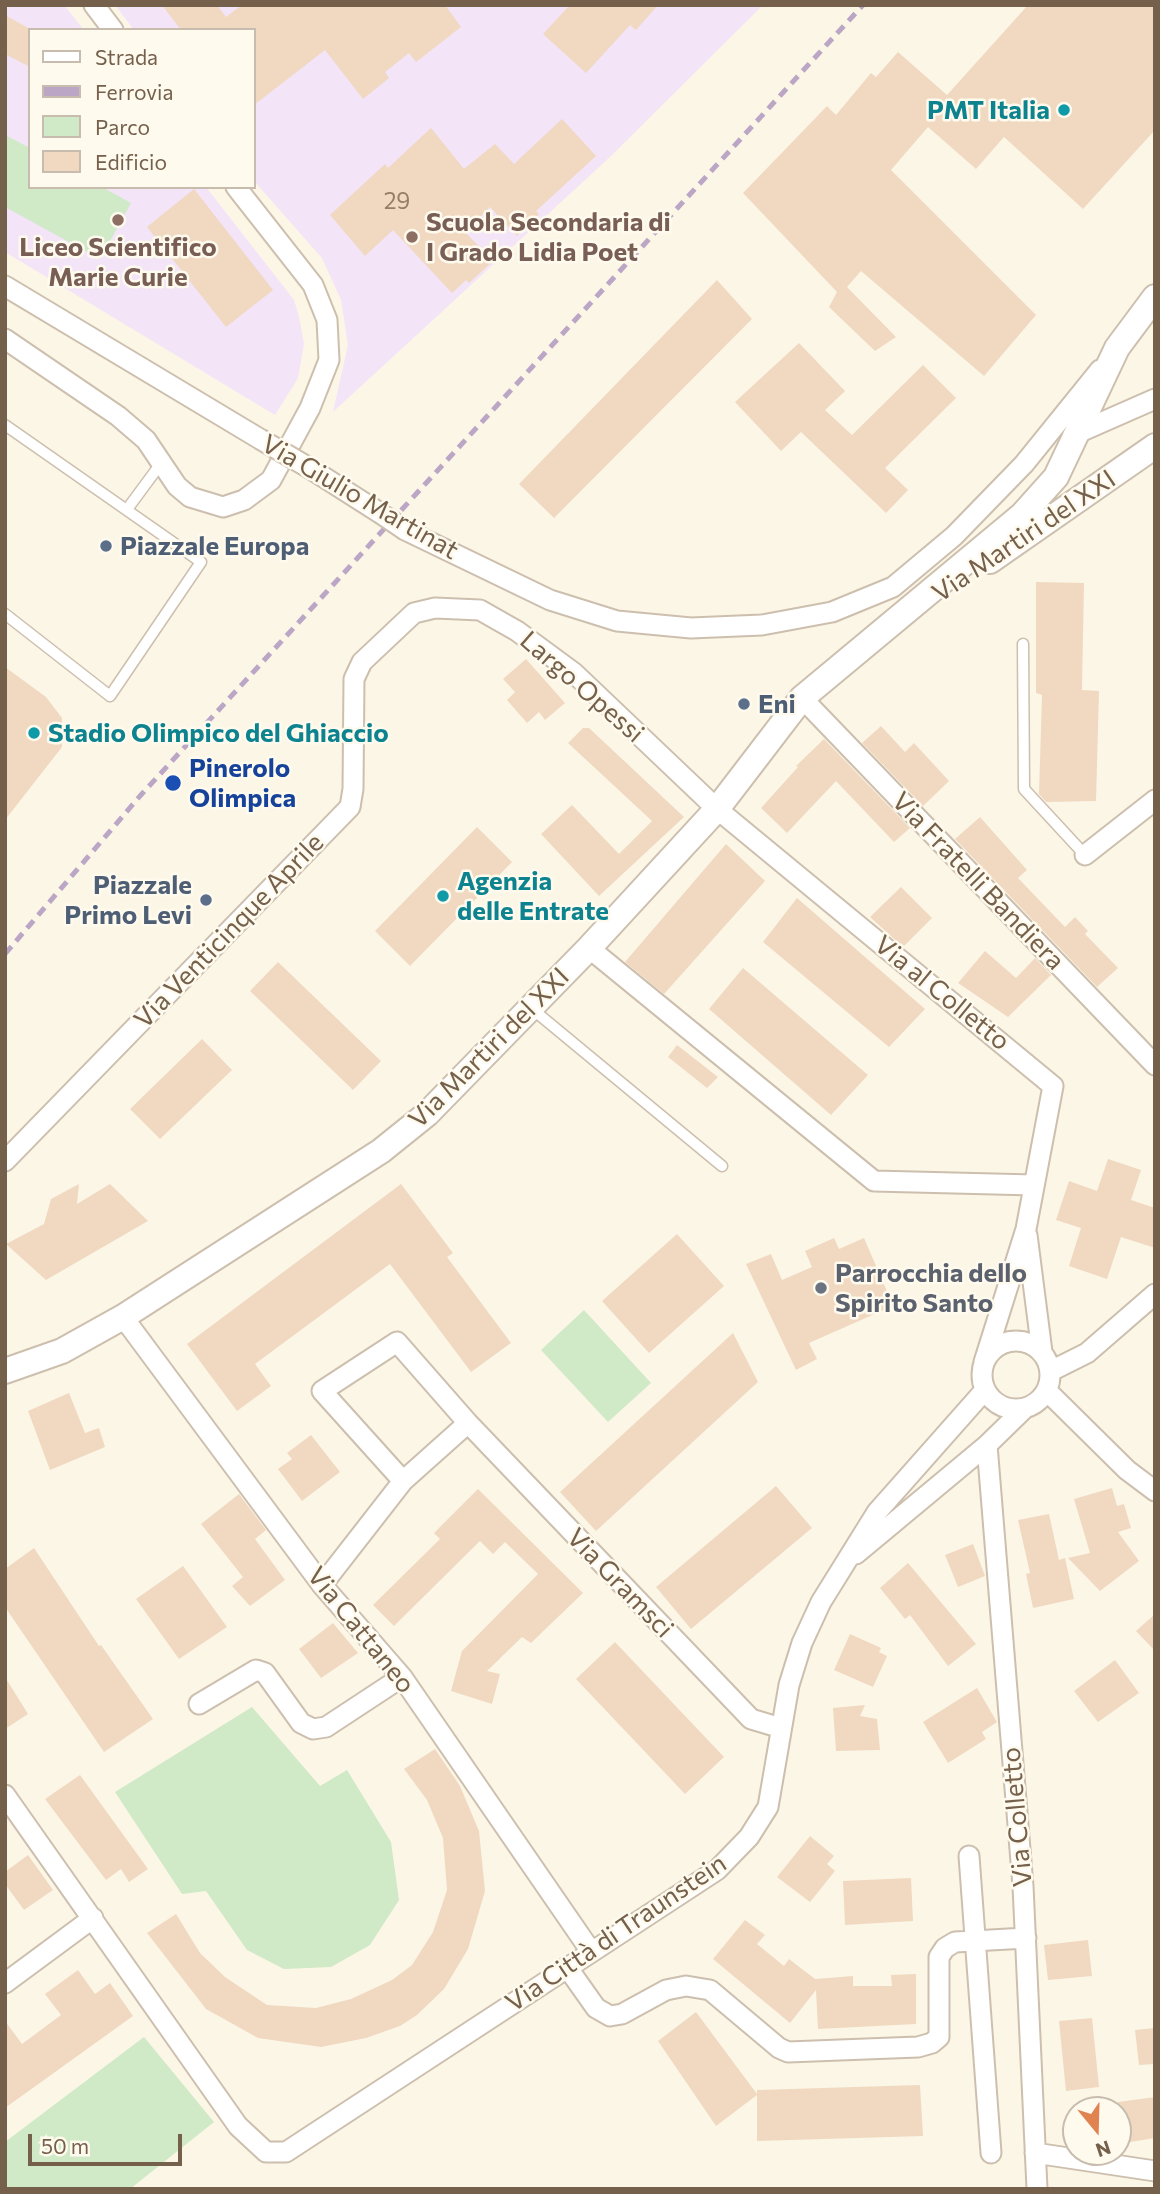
<!DOCTYPE html>
<html>
<head>
<meta charset="utf-8">
<style>
	body { margin:0 }
	#map { position:relative; width:1160px; height:2194px; overflow:hidden; background:#fcf6e7; font-family:Commissioner,sans-serif }
	canvas { display:block }
	.frame { position:absolute; inset:0; border:7px solid #75604c; pointer-events:none }
	.legend { position:absolute; left:28px; top:28px; width:228px; height:161px; box-sizing:border-box; background:#fefaee; border:2px solid #c7bcad; margin:0; padding:9px 12px; list-style:none; font-size:21px; color:#75604c }
	.legend li { display:flex; align-items:center; gap:14px; height:35px }
	.legend b { width:35px; border:2px solid #c7bcad }
	.north { position:absolute; left:1062px; top:2096px; width:70px; height:70px; box-sizing:border-box; background:#fefaee; border:2px solid #c7bcad; border-radius:50%; rotate:161deg; font-size:19px; font-weight:700; line-height:28px; text-align:center; color:#75604c }
	.north::after { content:''; display:block; margin:auto; width:24px; height:32px; background:#e18351; clip-path:polygon(50% 0,100% 100%,50% 72%,0 100%) }
	.scale { position:absolute; left:28px; top:2134px; width:154px; height:32px; box-sizing:border-box; border:4px solid #75604c; border-top:0; padding-left:9px; font-size:21px; line-height:24px; white-space:nowrap; color:#75604c; -webkit-text-stroke:5px #fefaee; paint-order:stroke }
</style>
</head>
<body>
<div id="map">
<canvas width="1160" height="2194"></canvas>
<div class="frame"></div>
<ul class="legend">
<li><b style="height:9px;background:#fff"></b>Strada</li>
<li><b style="height:9px;background:#bba6c6"></b>Ferrovia</li>
<li><b style="height:19px;background:#d0e9c6"></b>Parco</li>
<li><b style="height:19px;background:#f0d9c0"></b>Edificio</li>
</ul>
<div class="north">N</div>
<div class="scale">50 m</div>
</div>
<script>
const c = document.querySelector('canvas').getContext('2d');
c.lineJoin = 'round';
function fillPath(path, color) { c.fillStyle = color; c.fill(path, 'evenodd'); }
const poly = rows => new Path2D(rows.map(r => 'M' + r).join(''));
function strokePath(path, color, width, dash) { c.strokeStyle = color; c.lineWidth = width; c.lineCap = dash ? 'butt' : 'round'; c.setLineDash(dash || []); c.stroke(path); }
function write(font, color, halo, rows, align = 'center') {
  c.font = font + ' Commissioner,sans-serif'; c.lineWidth = 5; c.setLineDash([]); c.textBaseline = 'middle'; c.strokeStyle = halo; c.fillStyle = color; for (const [text, x, y, turn = 0] of rows) {
    c.save(); c.translate(x, y); c.rotate((+turn || 0) * Math.PI / 180); c.textAlign = isNaN(turn) ? turn : align; if (halo) c.strokeText(text, 0, 0); c.fillText(text, 0, 0); c.restore();
  }
}
fillPath(poly([
	[5,5,64,5,84,30,30,30,30,187,206,187,294,300,299,317,304,344,298,378,275,415,5,252],
	[115,5,763,5,611,156,333,412,348,345,341,300,322,258,254,181,254,30,134,30]
]), '#f3e4f8');
fillPath(poly([
	[5,135,30,148,30,187,102,187,131,203,100,259,5,207],
	[584,1310,651,1383,608,1422,541,1350],
	[252,1707,320,1786,347,1770,391,1842,399,1900,370,1945,331,1967,284,1969,247,1950,206,1891,182,1894,115,1792],
	[144,2037,214,2122,130,2189,5,2189,5,2142]
]), '#d0e9c6');
fillPath(poly([
	[162,5,217,5,226,17,242,5,445,5,461,27,416,62,409,53,385,72,389,78,363,99,325,50,254,105,254,30,181,30],
	[570,5,658,5,636,30,630,25,586,73,543,34],
	[1028,5,1155,5,1155,130,1083,209,1004,137,976,169,928,127,891,170,1036,315,984,376,861,271,847,287,896,337,875,351,829,307,837,292,743,193,827,106,836,115,871,73,876,77,898,52,947,95],
	[5,15,30,29,30,67,5,54],
	[562,119,596,156,536,211,539,214,517,236,490,207,465,232,493,261,469,283,466,280,452,293,393,230,365,256,330,215,385,164,388,168,431,128,464,169,495,144,514,164],
	[194,189,273,290,226,327,147,227],
	[717,280,752,319,554,518,519,484],
	[799,343,845,391,825,410,852,435,923,365,956,398,885,468,908,490,886,513,801,432,781,451,735,402],
	[1036,582,1084,583,1082,690,1099,691,1096,801,1046,802,1039,794,1042,695,1036,693],
	[526,659,565,703,545,720,539,712,527,723,507,700,515,692,503,679],
	[5,667,46,697,62,718,62,747,5,820],
	[881,726,905,752,914,743,949,781,923,806,862,743],
	[583,728,589,728,684,817,599,896,541,834,572,805,619,854,652,821,568,743],
	[824,739,910,828,894,842,836,781,787,833,761,808,798,767,796,766],
	[980,817,1027,870,1018,878,1065,927,1075,917,1088,931,1085,934,1118,968,1097,987,955,839],
	[477,827,512,862,410,966,375,931],
	[726,844,765,881,664,994,625,962],
	[901,887,932,918,903,947,870,917],
	[797,898,925,1009,889,1047,763,942],
	[985,951,1016,978,1035,958,1051,975,1008,1017,958,983],
	[278,962,381,1061,353,1090,250,991],
	[743,968,868,1075,831,1115,709,1009],
	[202,1039,232,1070,160,1139,130,1109],
	[677,1045,718,1077,707,1088,668,1057],
	[1108,1159,1141,1170,1131,1200,1155,1208,1155,1248,1121,1237,1107,1279,1069,1266,1081,1228,1056,1220,1069,1181,1097,1191],
	[79,1184,77,1204,110,1184,148,1221,46,1280,6,1244,44,1224,51,1199],
	[401,1184,453,1253,447,1257,511,1343,471,1372,390,1264,255,1364,271,1386,237,1411,187,1344],
	[677,1234,724,1286,649,1353,602,1301],
	[834,1238,839,1249,864,1238,889,1296,882,1299,886,1309,809,1343,817,1359,796,1370,746,1264,771,1254,782,1280,812,1267,805,1251],
	[733,1333,758,1382,596,1531,560,1492],
	[69,1393,85,1433,99,1428,105,1447,50,1470,28,1411],
	[311,1435,340,1472,302,1501,278,1469,292,1459,287,1453],
	[776,1486,812,1528,691,1629,656,1587],
	[1112,1488,1117,1506,1124,1504,1131,1528,1118,1532,1139,1561,1100,1591,1068,1558,1090,1553,1074,1499],
	[478,1489,583,1593,531,1643,522,1637,487,1671,500,1674,492,1704,451,1691,462,1651,538,1574,505,1542,493,1554,480,1541,394,1626,373,1605,440,1539,434,1533],
	[239,1494,266,1530,255,1539,285,1580,250,1606,232,1586,243,1577,201,1524],
	[1049,1514,1059,1560,1065,1558,1074,1599,1033,1608,1026,1574,1030,1573,1018,1520],
	[973,1544,985,1576,958,1587,945,1555],
	[34,1548,99,1646,101,1645,153,1719,104,1752,5,1607,5,1569],
	[908,1563,976,1644,948,1666,910,1615,905,1619,880,1588],
	[183,1566,227,1627,179,1659,136,1599],
	[1155,1614,1155,1651,1136,1631],
	[333,1623,358,1653,321,1678,299,1649],
	[850,1634,881,1648,879,1652,887,1656,873,1687,834,1670],
	[615,1642,724,1757,685,1794,576,1679],
	[1115,1660,1139,1693,1098,1722,1074,1691],
	[5,1677,28,1714,5,1729],
	[977,1688,997,1722,982,1732,986,1739,948,1763,923,1722],
	[865,1705,860,1716,877,1719,880,1750,836,1751,833,1708],
	[435,1749,460,1786,479,1831,485,1891,468,1949,444,1989,417,2015,400,2026,366,2038,321,2047,258,2038,206,2009,147,1933,176,1914,200,1953,225,1977,267,2005,316,2008,351,1999,392,1980,412,1965,433,1932,447,1890,443,1838,427,1800,404,1769],
	[80,1775,148,1869,129,1882,121,1869,106,1880,45,1799],
	[810,1836,834,1856,827,1864,835,1871,810,1902,777,1877],
	[28,1855,53,1890,24,1910,5,1884,5,1872],
	[911,1878,913,1921,845,1925,843,1881],
	[745,1920,765,1935,757,1944,784,1966,789,1959,815,1979,853,1976,853,1986,892,1986,891,1975,916,1974,916,2024,818,2029,816,1990,790,2023,713,1959],
	[1088,1940,1092,1976,1048,1980,1044,1945],
	[78,1970,95,1994,110,1983,133,2016,5,2108,5,2021,22,2044,61,2015,45,1994],
	[696,2012,757,2094,757,2090,920,2085,923,2136,757,2141,757,2095,716,2126,658,2041],
	[1092,2018,1099,2087,1066,2091,1059,2021],
	[1155,2028,1155,2064,1139,2065,1135,2030],
	[1155,2097,1155,2138,1118,2144,1118,2102]
]), '#f0d9c0');
const service = poly([
	[5,425,201,562,110,696,5,614],
	[128,508,162,462],
	[1023,644,1024,789,1085,855],
	[531,1008,722,1166]
]);
const minor = poly([
	[94,5,113,30],
	[5,286,260,439],
	[5,339,118,416,146,440,177,486,190,497,223,507,244,500,271,480,310,408,329,360,327,320,313,285,236,187],
	[1073,435,1155,399],
	[311,469,380,513],
	[405,530,550,600,617,621,691,628,762,625,832,612,893,587,954,536,1024,464,1100,370],
	[802,698,1155,1065],
	[1085,855,1155,800],
	[589,948,874,1181,1034,1185],
	[5,1161,350,807,353,789,354,679,362,662,414,613,435,608,480,610,517,631,574,673,717,809,1053,1086,1026,1229,984,1362],
	[1027,1235,1042,1352],
	[123,1317,322,1585,402,1677,590,1950],
	'982 1375a34 34 0 1 1 68 0a34 34 0 1 1-68 0Z',
	[1051,1371,1087,1353,1155,1294],
	[1047,1391,1127,1470,1155,1491],
	[987,1445,1023,1886,1037,2189],
	[403,1481,322,1391,397,1342,468,1423],
	[856,1554,987,1445,1025,1408],
	[322,1585,403,1481,468,1423,751,1719,781,1728],
	[199,1704,256,1670,265,1673,301,1723,313,1729,326,1727,402,1677],
	[5,1795,238,2126,266,2152,286,2152,717,1870,749,1837,768,1807,789,1685,802,1643,821,1602,877,1512,985,1390],
	[969,1856,991,2153],
	[567,1967,596,2008,610,2016,622,2014,666,1990,686,1986,710,1990,779,2048,788,2052,918,2047,932,2043,939,2037,939,1957,945,1948,955,1942,1026,1938],
	[5,1983,93,1918],
	[1035,2153,1155,2171]
]);
const tertiary = poly([
	[990,561,1155,446],
	[5,1371,62,1351,123,1317,381,1151,427,1114,589,948,717,809,802,698,1022,515,1056,477,1117,348,1155,297]
]);
strokePath(service, '#cdbfae', 13);
strokePath(minor, '#cdbfae', 23);
strokePath(tertiary, '#cdbfae', 28);
strokePath(service, '#fff', 10);
strokePath(minor, '#fff', 19);
strokePath(tertiary, '#fff', 24);
strokePath(poly([
	[5,954,140,796,863,5]
]), '#bba6c6', 5, [10, 7]);
const minorBridge = poly([
	[260,439,311,469],
	[380,513,405,530]
]);
strokePath(minorBridge, '#cdbfae', 23, []);
strokePath(minorBridge, '#fff', 19);
for (const [x, y, r, color] of [
	[1064,110,7,"#0f9aa8"],
	[118,220,7,"#8d6e63"],
	[412,237,7,"#8d6e63"],
	[106,546,7,"#5c6f8a"],
	[744,704,7,"#5c6f8a"],
	[34,733,7,"#0f9aa8"],
	[173,783,9,"#1a4fb4"],
	[443,896,7,"#0f9aa8"],
	[206,900,7,"#5c6f8a"],
	[821,1288,7,"#6b7280"]
]) { const dot = new Path2D(); dot.arc(x, y, r, 0, 2 * Math.PI); c.fillStyle = color; c.fill(dot); strokePath(dot, '#fefaee', 2.5); }
write('23px', '#947e69', null, [
	["29",397,201]
]);
write('bold 26px', '#0d838f', '#fefaee', [
	["PMT Italia",1050,110,"right"],
	["Stadio Olimpico del Ghiaccio",48,733],
	["Agenzia",457,881],
	["delle Entrate",457,911]
], 'left');
write('bold 26px', '#785e54', '#fefaee', [
	["Scuola Secondaria di",426,222],
	["I Grado Lidia Poet",426,252],
	["Liceo Scientifico",118,247,"center"],
	["Marie Curie",118,277,"center"]
], 'left');
write('26px', '#75604c', '#fefaee', [
	["Via Giulio Martinat",360,497,30],
	["Via Martiri del XXI",1024,536,-34],
	["Largo Opessi",582,687,41],
	["Via Fratelli Bandiera",978,881,46],
	["Via Venticinque Aprile",229,931,-46],
	["Via al Colletto",942,993,39],
	["Via Martiri del XXI",489,1048,-45],
	["Via Gramsci",620,1583,46],
	["Via Cattaneo",361,1630,51],
	["Via Colletto",1017,1817,-95],
	["Via Città di Traunstein",616,1933,-34]
]);
write('bold 26px', '#4e5e75', '#fefaee', [
	["Piazzale Europa",120,546],
	["Eni",758,704],
	["Piazzale",192,885,"right"],
	["Primo Levi",192,915,"right"]
], 'left');
write('bold 26px', '#164399', '#fefaee', [
	["Pinerolo",189,768],
	["Olimpica",189,798]
], 'left');
write('bold 26px', '#5b616d', '#fefaee', [
	["Parrocchia dello",835,1273],
	["Spirito Santo",835,1303]
], 'left');
</script>
</body>
</html>
